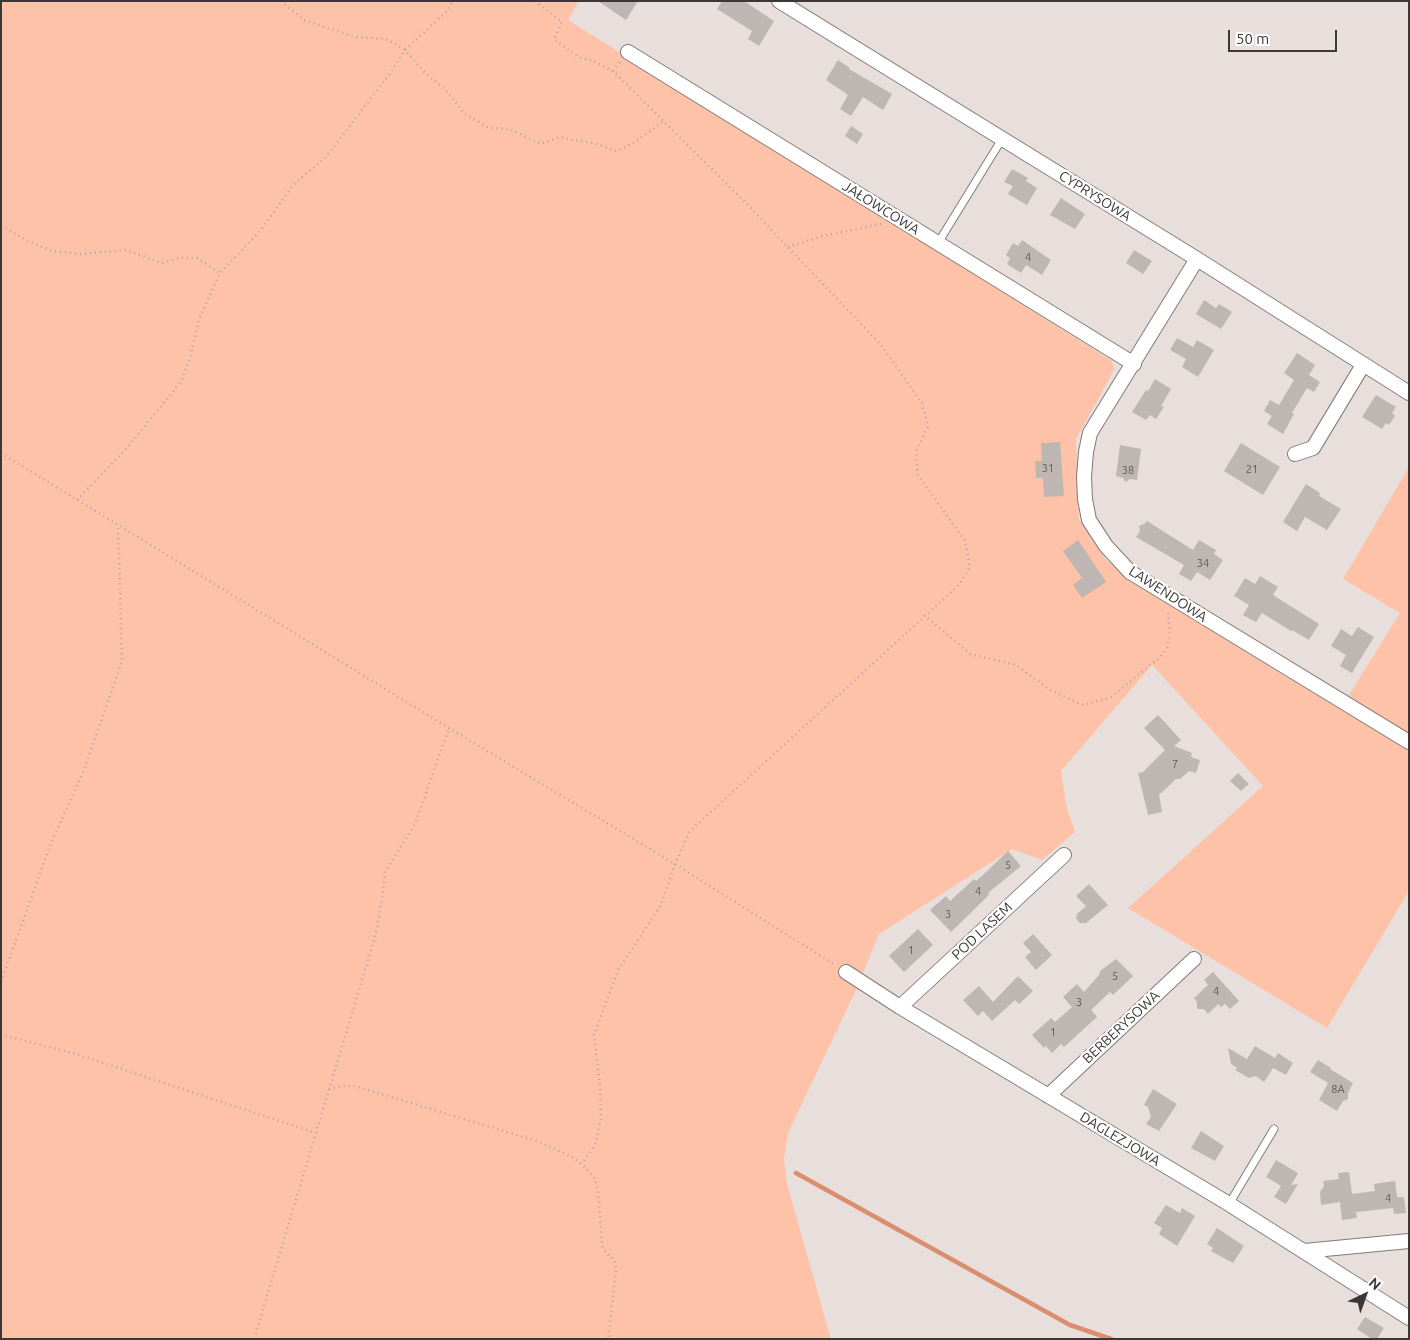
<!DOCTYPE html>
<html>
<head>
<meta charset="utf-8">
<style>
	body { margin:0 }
	#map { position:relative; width:1410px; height:1340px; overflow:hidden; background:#e8dfdc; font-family:Ubuntu,sans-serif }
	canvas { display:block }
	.frame { position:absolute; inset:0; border:2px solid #3b3736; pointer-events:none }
	.north { position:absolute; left:1340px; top:1270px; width:50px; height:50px; -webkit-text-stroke:4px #fff; paint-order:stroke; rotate:42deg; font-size:14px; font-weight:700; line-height:20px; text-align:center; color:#3b3736 }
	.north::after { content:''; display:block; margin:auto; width:18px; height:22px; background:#3b3736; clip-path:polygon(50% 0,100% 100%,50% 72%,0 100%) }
	.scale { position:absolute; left:1228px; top:30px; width:109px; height:22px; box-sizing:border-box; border:2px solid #3b3736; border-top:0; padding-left:6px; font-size:15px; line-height:18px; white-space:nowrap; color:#3b3736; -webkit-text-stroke:4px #fff; paint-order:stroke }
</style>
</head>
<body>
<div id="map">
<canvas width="1410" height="1340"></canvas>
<div class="frame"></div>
<div class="north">N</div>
<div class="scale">50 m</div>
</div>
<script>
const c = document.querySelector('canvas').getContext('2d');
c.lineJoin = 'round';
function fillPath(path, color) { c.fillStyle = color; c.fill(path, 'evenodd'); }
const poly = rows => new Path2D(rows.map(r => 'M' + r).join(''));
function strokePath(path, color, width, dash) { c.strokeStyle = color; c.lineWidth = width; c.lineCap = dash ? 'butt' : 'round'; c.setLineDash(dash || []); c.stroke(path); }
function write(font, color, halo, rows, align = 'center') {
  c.font = font + ' Ubuntu,sans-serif'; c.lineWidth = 4.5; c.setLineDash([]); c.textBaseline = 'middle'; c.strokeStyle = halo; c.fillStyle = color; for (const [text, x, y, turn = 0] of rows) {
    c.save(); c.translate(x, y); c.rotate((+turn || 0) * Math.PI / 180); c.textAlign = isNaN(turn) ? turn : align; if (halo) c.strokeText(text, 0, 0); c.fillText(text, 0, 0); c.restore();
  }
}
fillPath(poly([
	[1,1,579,1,568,20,1112,361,1114,369,1108,381,1076,439,1079,519,1106,560,1143,589,1340,709,1400,613,1343,579,1409,467,1409,891,1327,1028,1128,908,1263,786,1152,665,1061,771,1067,809,1075,832,1042,860,1012,849,879,934,856,990,788,1133,784,1159,787,1184,831,1339,1,1339]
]), '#fdc2a7');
strokePath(poly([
	[796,1173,1070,1325,1111,1339]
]), '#d98f6d', 4.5);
fillPath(poly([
	[598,1,638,1,626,20],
	[722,1,744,1,774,21,759,46,748,39,752,31,717,9],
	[838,60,850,68,849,69,892,94,883,110,863,97,851,116,840,109,848,95,826,80],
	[851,126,863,134,857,144,845,136],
	[1012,169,1028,178,1026,181,1037,188,1027,205,1008,194,1013,186,1004,182],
	[1061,198,1085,214,1075,229,1050,215],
	[1022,240,1051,260,1042,275,1026,265,1021,273,1007,264,1010,258,1006,255,1013,243,1018,246],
	[1134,250,1152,261,1143,274,1126,263],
	[1204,300,1216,308,1219,304,1232,312,1221,329,1196,314],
	[1177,338,1193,347,1197,340,1214,350,1198,377,1182,367,1186,359,1170,350],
	[1297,353,1315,365,1309,375,1320,382,1314,392,1307,388,1292,413,1294,414,1283,434,1267,424,1272,416,1264,411,1270,400,1279,405,1294,380,1284,373],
	[1155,379,1171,389,1161,406,1164,407,1156,419,1150,415,1146,420,1132,412,1146,390,1148,391],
	[1376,395,1396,407,1392,413,1395,416,1389,425,1386,423,1382,429,1362,417],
	[1060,442,1064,496,1044,497,1043,478,1036,478,1035,461,1042,461,1041,443],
	[1241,443,1280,467,1263,495,1224,471],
	[1120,445,1141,449,1137,480,1130,479,1126,482,1123,478,1116,476],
	[1306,484,1320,493,1319,496,1341,509,1327,530,1305,517,1297,531,1283,522],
	[1147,521,1193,550,1199,540,1216,550,1214,554,1223,560,1210,580,1197,572,1191,581,1179,574,1184,565,1136,537,1140,531,1139,526,1144,524],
	[1078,540,1106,582,1082,598,1073,585,1082,578,1063,551],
	[1260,576,1278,587,1273,595,1319,624,1309,640,1292,630,1291,631,1262,613,1256,622,1243,615,1249,605,1234,596,1245,578,1255,584],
	[1358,627,1374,637,1352,673,1340,666,1346,655,1331,646,1341,629,1352,636],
	[1158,715,1181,740,1174,746,1192,753,1191,757,1200,760,1196,773,1189,771,1180,779,1176,779,1159,795,1162,812,1148,815,1138,773,1143,772,1165,750,1144,728],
	[1238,773,1249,784,1241,791,1230,781],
	[1008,851,1021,866,988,893,989,895,951,932,930,910,946,896,950,901,974,879,976,881,983,875],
	[1089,884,1108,905,1086,923,1080,923,1076,919,1077,914,1086,906,1076,896],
	[918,929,933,945,904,972,889,956],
	[1033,934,1052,955,1036,970,1025,957,1031,952,1023,943],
	[1116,959,1133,976,1113,995,1110,992,1091,1010,1097,1017,1064,1047,1061,1044,1052,1053,1046,1046,1044,1048,1032,1035,1051,1018,1055,1022,1072,1007,1063,997,1077,984,1084,992,1099,975,1100,971],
	[1213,972,1239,1001,1230,1009,1225,1004,1221,1007,1218,1004,1208,1014,1204,1009,1197,1009,1197,1002,1194,998,1208,985,1204,980],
	[1018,976,1033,991,1019,1004,1015,1000,992,1021,983,1011,978,1016,963,1000,979,986,993,1002],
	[1255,1046,1275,1058,1278,1053,1293,1063,1286,1075,1273,1068,1264,1082,1256,1076,1249,1078,1235,1070,1237,1068,1231,1064,1228,1048,1247,1059],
	[1318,1060,1331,1068,1330,1069,1353,1083,1348,1093,1348,1099,1343,1101,1337,1111,1319,1100,1328,1083,1310,1072],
	[1153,1089,1177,1104,1159,1131,1146,1124,1151,1117,1148,1107,1144,1105],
	[1201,1131,1224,1146,1215,1161,1191,1148],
	[1276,1160,1298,1173,1291,1185,1298,1184,1286,1204,1274,1197,1281,1186,1266,1177],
	[1349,1172,1352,1194,1375,1191,1374,1184,1395,1181,1397,1197,1404,1197,1406,1213,1394,1214,1393,1208,1356,1212,1357,1218,1342,1220,1340,1202,1321,1205,1320,1192,1324,1186,1323,1181,1339,1179,1338,1173],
	[1166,1205,1180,1213,1182,1208,1195,1216,1177,1246,1159,1234,1162,1228,1154,1223],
	[1217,1228,1244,1246,1233,1263,1211,1251,1213,1248,1207,1244],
	[1365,1317,1384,1328,1377,1339,1372,1339,1357,1329]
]), '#beb6b3');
const lane = poly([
	[938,243,1002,139],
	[1229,1204,1274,1129]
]);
const street = poly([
	[779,1,1197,259,1409,393],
	[628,52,1134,364],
	[1197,259,1090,433,1086,452,1084,477,1085,499,1089,520,1106,546,1130,572,1409,742],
	[1295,454,1313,448,1363,365],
	[846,972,900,1007,1229,1204,1409,1318],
	[900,1007,1064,855],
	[1048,1096,1194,959],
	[1304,1251,1409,1241]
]);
strokePath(lane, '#827b77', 9);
strokePath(street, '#827b77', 16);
strokePath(poly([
	[281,1,304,20,355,37,386,39,405,50,426,74,444,88,465,114,489,128,510,129,541,144,560,137,573,140,594,143,617,151,635,142,664,121],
	[535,1,562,22,554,39,578,57,591,60,613,71,743,200,881,345,922,403,928,426,916,452,918,475,965,541,970,567,960,584,690,831,675,864,661,905,618,970,594,1035,600,1086,601,1118,595,1145,582,1164],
	[613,71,620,62],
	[1,226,28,241,52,251,80,254,126,250,162,263,180,258,197,258,220,273],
	[788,247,823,236,881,224],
	[1,453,449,728,675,864,835,965],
	[77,500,126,449,181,382,190,358,199,319,220,273,261,230,293,185,326,157,392,71,405,50,447,11,453,1],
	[924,615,970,654,1016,665,1050,690,1083,705,1110,698,1160,657,1167,649,1170,632,1168,613],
	[1,982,51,843,84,770,122,661,118,524],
	[1,1034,6,1036,76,1054,316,1133],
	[329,1089,341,1086,355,1086,540,1142,570,1156,582,1164,595,1179,598,1191,602,1246,607,1254,615,1260,616,1271,608,1339],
	[254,1339,375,937,382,900,385,872,415,824,449,728]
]), '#ada6a4', 2.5, [1, 4]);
strokePath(lane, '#fff', 7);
strokePath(street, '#fff', 14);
write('11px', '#5c5755', null, [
	["4",1028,257],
	["31",1048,468],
	["21",1252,469],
	["38",1128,470],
	["34",1203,563],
	["7",1175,764],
	["5",1008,865],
	["4",978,891],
	["3",948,914],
	["1",911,950],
	["5",1115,976],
	["4",1216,991],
	["3",1079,1002],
	["1",1053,1032],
	["8A",1338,1089],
	["4",1388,1198]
]);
write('14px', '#3b3736', '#fff', [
	["CYPRYSOWA",1095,196,32],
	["JAŁOWCOWA",881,208,32],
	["LAWENDOWA",1168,594,33],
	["POD LASEM",982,931,-43],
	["BERBERYSOWA",1121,1027,-43],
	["DAGLEZJOWA",1120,1139,31]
]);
</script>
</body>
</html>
